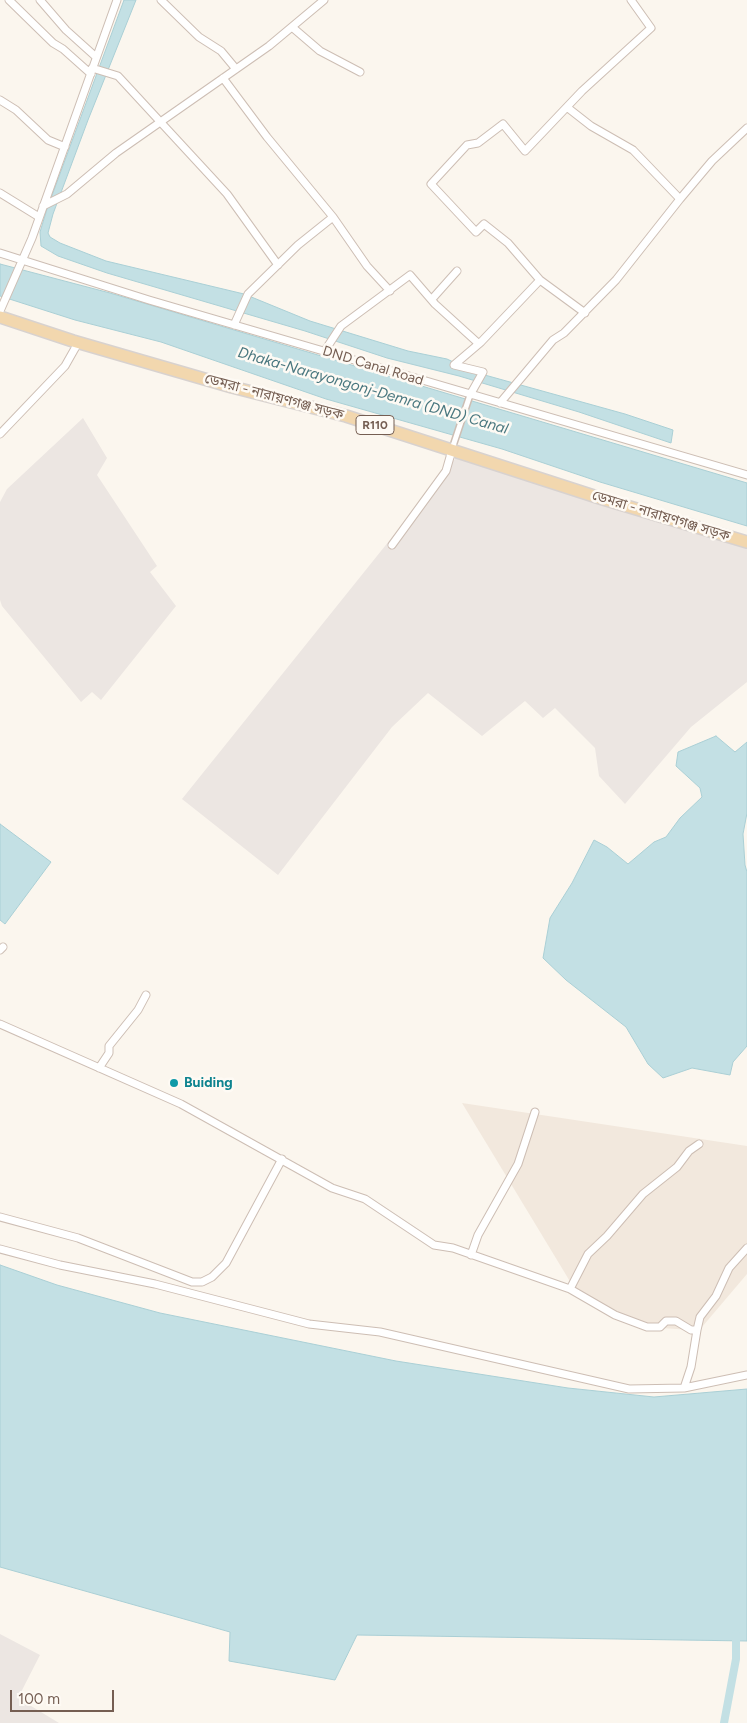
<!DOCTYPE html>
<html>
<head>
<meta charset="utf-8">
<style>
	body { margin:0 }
	#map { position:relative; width:747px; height:1723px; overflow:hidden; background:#fbf6ee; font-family:Figtree,sans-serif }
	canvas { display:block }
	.scale { position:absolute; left:10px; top:1690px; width:104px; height:22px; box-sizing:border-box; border:2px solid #755e52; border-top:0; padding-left:6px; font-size:15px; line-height:18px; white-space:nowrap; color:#755e52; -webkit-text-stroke:4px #fefaf4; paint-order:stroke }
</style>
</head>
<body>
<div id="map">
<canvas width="747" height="1723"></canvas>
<div class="scale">100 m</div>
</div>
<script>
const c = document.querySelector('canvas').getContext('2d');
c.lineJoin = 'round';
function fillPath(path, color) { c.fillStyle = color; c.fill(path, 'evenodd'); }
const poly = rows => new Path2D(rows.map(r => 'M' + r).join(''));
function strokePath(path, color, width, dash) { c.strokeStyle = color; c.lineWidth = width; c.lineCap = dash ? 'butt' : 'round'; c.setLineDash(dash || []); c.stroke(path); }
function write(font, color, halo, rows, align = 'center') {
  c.font = font + ' Figtree,"Noto Sans Bengali",sans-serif'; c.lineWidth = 5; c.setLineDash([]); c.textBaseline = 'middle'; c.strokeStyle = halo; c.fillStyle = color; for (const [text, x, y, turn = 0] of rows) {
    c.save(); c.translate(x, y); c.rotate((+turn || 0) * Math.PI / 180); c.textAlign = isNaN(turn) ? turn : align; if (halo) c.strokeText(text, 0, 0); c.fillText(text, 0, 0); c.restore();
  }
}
fillPath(poly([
	[462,1103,747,1146,747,1274,702,1327,691,1330,647,1327,577,1293]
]), '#f2e8dd');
fillPath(poly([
	[83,418,107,458,97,475,157,566,150,572,176,606,101,700,92,692,81,702,2,606,0,600,0,502,7,489],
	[458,455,747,546,747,682,691,727,625,804,599,776,595,748,555,708,543,718,525,701,482,736,428,693,392,727,278,875,182,799],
	[0,1634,40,1655,18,1698,59,1723,0,1723]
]), '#ece6e2');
const water = poly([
	[124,0,136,0,88,120,53,214,48,233,50,237,60,243,106,261,244,294,310,321,408,351,447,359,474,372,625,414,673,430,671,443,579,412,459,376,387,358,305,331,107,273,58,256,41,246,40,232,47,209,124,0],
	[0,264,110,293,747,483,747,526,600,482,502,449,326,399,161,342,75,320,0,296,0,264],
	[716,736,735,752,747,742,747,813,743,834,745,865,747,872,747,1046,733,1062,730,1075,692,1068,663,1078,648,1064,626,1027,566,980,543,958,550,918,572,883,594,840,607,847,628,864,654,842,666,837,680,818,702,797,700,788,676,766,678,752,716,736],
	[0,824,51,862,5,924,0,920,0,824],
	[0,1265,57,1285,160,1313,396,1361,568,1388,654,1397,747,1389,747,1641,357,1635,335,1680,229,1661,230,1632,0,1567,0,1265]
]);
fillPath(water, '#c3e0e4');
strokePath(water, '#aacfd5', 1);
strokePath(poly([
	[724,1723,736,1659,736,1634]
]), '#c3e0e4', 8);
const pedestrian = poly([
	[452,449,470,395]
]);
const minor = poly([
	[9,0,53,43,63,49,91,74],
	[40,0,66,30,96,57],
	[161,0,199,37,221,51,236,69],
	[292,27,320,51,360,72],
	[92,68,118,76,227,194,278,265],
	[223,78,267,137,333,217,367,266,390,291],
	[0,100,16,110,48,140,65,147],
	[0,193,39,217],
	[680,199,712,161,747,128],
	[43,206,67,194,116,153,269,46,324,0],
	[0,253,149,300,747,475],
	[432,299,457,271],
	[0,311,32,238,117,0],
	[585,313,540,280,508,243,484,224,476,232,431,184,467,145,478,143,503,124,525,151,582,91,651,28,631,0],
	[234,325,248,294,298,245,333,217],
	[324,352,341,326,410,275,435,304,479,344],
	[470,395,483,372,454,365,481,342,540,280],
	[500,403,553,340,564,333,616,280,680,199,633,150,591,126,568,108],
	[0,434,65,366,78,343],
	[392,545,446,471,452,450],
	[0,950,3,947],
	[0,1024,181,1104,332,1188,365,1199,434,1245,453,1248,570,1289,615,1315,647,1327,660,1327,666,1321,676,1321,691,1330,697,1330,700,1317,716,1296,729,1268,747,1248],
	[99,1068,109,1053,109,1046,138,1010,146,995],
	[0,1217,78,1238,192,1282,202,1282,212,1277,226,1263,282,1159],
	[0,1249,60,1265,155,1284,309,1324,380,1332,629,1389,684,1388,747,1375],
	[471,1255,478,1235,518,1164,535,1112],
	[570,1289,588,1254,607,1236,643,1194,677,1167,689,1151,699,1144],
	[684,1388,691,1367,697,1330]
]);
const primary = poly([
	[0,317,73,341,232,387,346,416,603,499,747,542]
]);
strokePath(pedestrian, '#cdbeb4', 8);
strokePath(minor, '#cdbeb4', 9);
strokePath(primary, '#d8d2cf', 14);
strokePath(pedestrian, '#fff', 5);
strokePath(minor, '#fff', 7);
strokePath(primary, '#f2d7ae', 11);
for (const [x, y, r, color] of [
	[174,1083,5,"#0f9aa8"]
]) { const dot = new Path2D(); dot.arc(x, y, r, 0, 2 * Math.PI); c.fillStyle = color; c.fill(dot); strokePath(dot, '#fefaf4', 2); }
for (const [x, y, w] of [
	[375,425,38]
]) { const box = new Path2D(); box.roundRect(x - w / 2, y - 9.5, w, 19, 4); c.fillStyle = '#fefaf4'; c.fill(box); strokePath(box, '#755e52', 1); }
write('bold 12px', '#755e52', null, [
	["R110",375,425]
]);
write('14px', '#755e52', '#fefaf4', [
	["DND Canal Road",373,366,17],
	["ডেমরা - নারায়ণগঞ্জ সড়ক",274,397,15],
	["ডেমরা - নারায়ণগঞ্জ সড়ক",661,516,17]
]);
write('bold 14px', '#0d838f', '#fefaf4', [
	["Buiding",184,1083]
], 'left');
write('italic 15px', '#49777f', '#fefaf4', [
	["Dhaka-Narayongonj-Demra (DND) Canal",373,391,16]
]);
</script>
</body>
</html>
